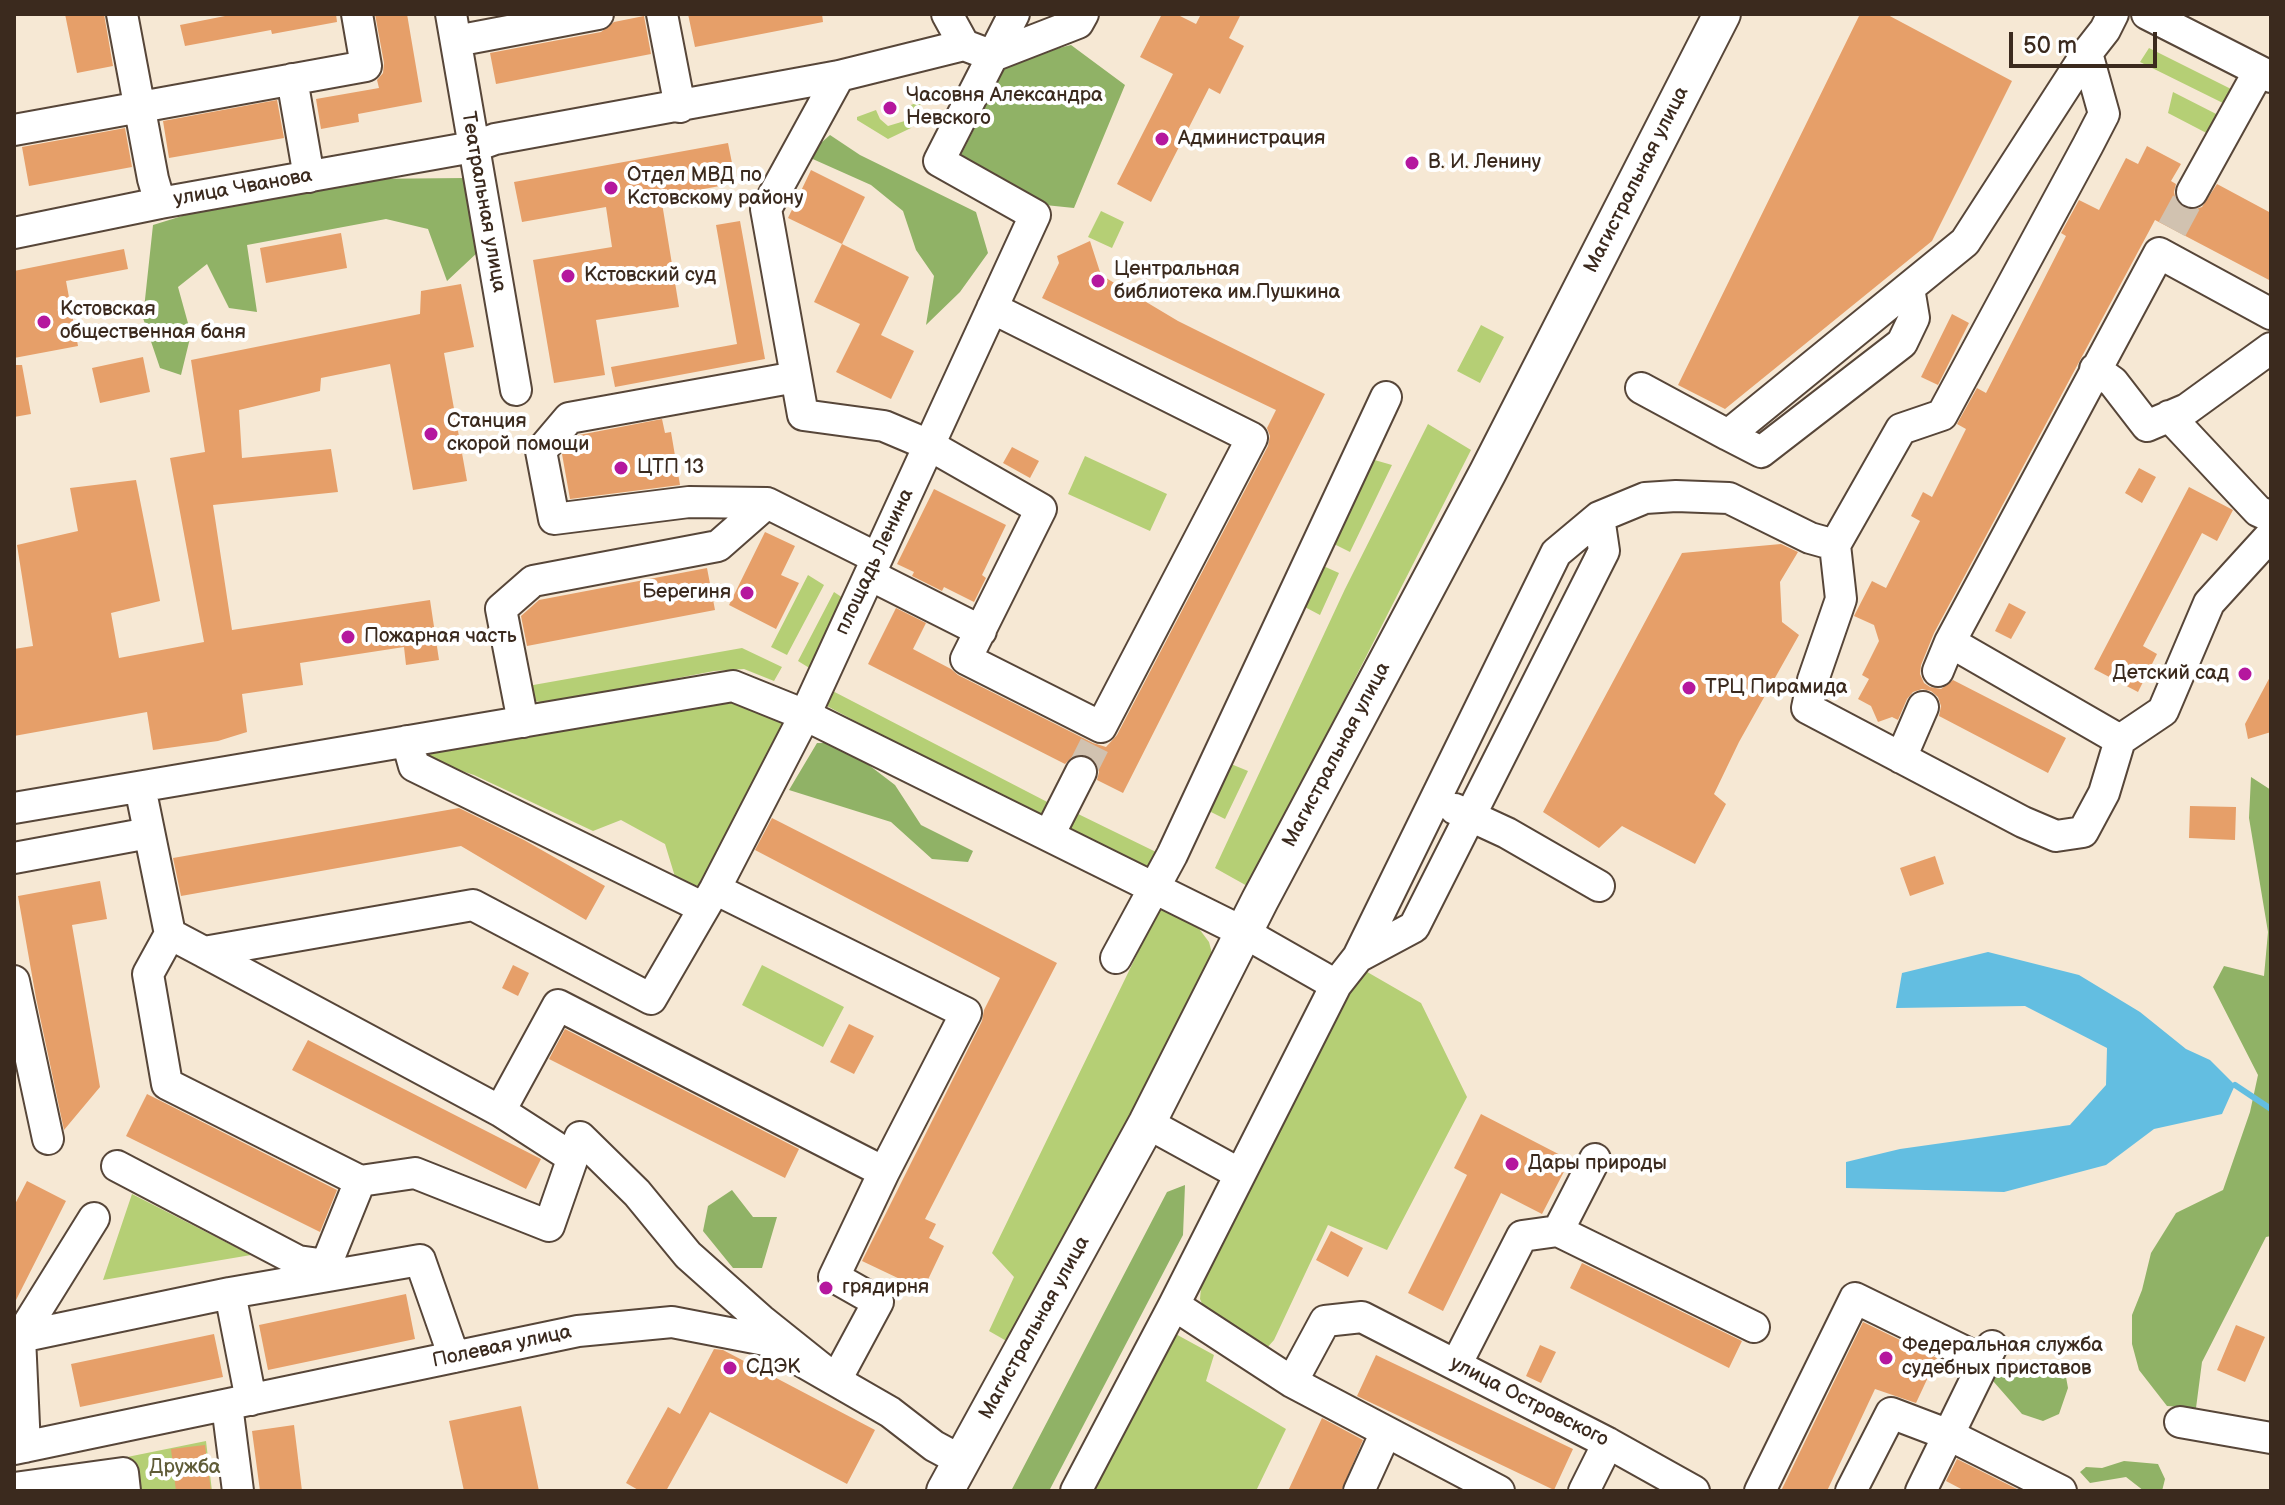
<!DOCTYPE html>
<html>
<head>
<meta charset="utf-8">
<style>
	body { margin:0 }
	#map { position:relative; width:2285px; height:1505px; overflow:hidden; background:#f6e8d4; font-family:"Balsamiq Sans",sans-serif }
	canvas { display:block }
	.frame { position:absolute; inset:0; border:16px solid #3b2a1e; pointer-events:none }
	.scale { position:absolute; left:2009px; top:32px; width:148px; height:36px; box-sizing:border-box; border:4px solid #3b2a1e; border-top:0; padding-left:10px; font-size:24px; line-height:28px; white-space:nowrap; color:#3b2a1e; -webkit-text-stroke:6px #fff; paint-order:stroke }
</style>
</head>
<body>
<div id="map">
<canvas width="2285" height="1505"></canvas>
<div class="frame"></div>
<div class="scale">50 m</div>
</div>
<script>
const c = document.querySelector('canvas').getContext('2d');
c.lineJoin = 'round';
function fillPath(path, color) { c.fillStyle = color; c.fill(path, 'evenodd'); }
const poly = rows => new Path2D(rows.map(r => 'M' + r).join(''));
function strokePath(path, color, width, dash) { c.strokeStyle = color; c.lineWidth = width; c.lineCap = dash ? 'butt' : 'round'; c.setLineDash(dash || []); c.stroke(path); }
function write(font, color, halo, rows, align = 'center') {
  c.font = font + ' "Balsamiq Sans",sans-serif'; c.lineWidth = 8; c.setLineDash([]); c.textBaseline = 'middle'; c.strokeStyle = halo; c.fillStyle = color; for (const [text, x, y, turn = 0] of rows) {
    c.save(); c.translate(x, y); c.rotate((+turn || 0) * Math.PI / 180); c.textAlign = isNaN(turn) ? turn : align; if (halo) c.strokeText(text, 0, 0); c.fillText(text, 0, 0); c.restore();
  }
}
fillPath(poly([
	[2149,48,2241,94,2235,109,2140,62],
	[2173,92,2228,120,2218,139,2168,113],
	[922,101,911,128,888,139,857,120,857,117,876,110,880,119,888,126,908,120,908,106],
	[1101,211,1124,222,1112,248,1088,237],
	[1481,325,1504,337,1480,383,1457,371],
	[1428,424,1471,450,1249,887,1215,868,1345,589],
	[1085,456,1167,494,1150,531,1068,494],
	[1371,459,1392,465,1350,552,1330,542],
	[1321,565,1339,573,1320,615,1301,605],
	[808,575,824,585,787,655,771,647],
	[834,592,846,600,811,669,798,661],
	[742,648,782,667,774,681,744,669,714,671,549,703,533,701,522,687],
	[823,686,1055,806,1043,822,827,706,823,696],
	[735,693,778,711,784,723,698,886,676,880,665,844,621,820,593,831,474,775,425,759,425,745],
	[1231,764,1248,771,1225,819,1209,811],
	[1072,811,1156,852,1146,871,1068,832],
	[1160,907,1197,926,1209,942,1213,957,1033,1313,1010,1343,989,1331,1014,1277,992,1253],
	[762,965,844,1007,823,1047,742,1005],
	[1362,969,1421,1003,1467,1097,1387,1250,1328,1225,1274,1340,1266,1349,1211,1323,1200,1299,1202,1276],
	[132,1194,251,1255,103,1280],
	[1172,1332,1214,1355,1206,1381,1286,1429,1256,1491,1089,1491],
	[206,1441,212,1491,14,1491,14,1480]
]), '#b5cf75');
fillPath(poly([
	[1071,45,1125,85,1074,208,1045,205,960,157,1008,61],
	[830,135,860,155,976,212,988,253,960,292,926,325,934,276,916,250,903,211,871,185,806,156],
	[465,178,478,252,447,281,428,229,386,219,247,245,257,312,229,308,207,264,178,287,191,334,181,375,160,368,143,318,153,225,234,200,360,179],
	[817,743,840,743,895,785,921,825,973,851,968,862,932,859,891,822,789,790],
	[2251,777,2271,790,2271,1236,2266,1237,2202,1362,2196,1408,2167,1406,2139,1370,2132,1344,2132,1315,2142,1290,2151,1253,2176,1213,2223,1190,2250,1112,2258,1075,2213,987,2224,966,2264,976,2268,932,2249,818],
	[1185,1185,1183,1235,1049,1491,1011,1491,1167,1192],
	[732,1190,753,1217,777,1217,762,1268,733,1268,703,1231,708,1206],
	[2019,1360,2045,1374,2066,1377,2068,1388,2059,1414,2043,1421,2022,1414,1993,1381,2000,1363],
	[2124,1461,2158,1464,2165,1479,2162,1491,2144,1491,2126,1477,2090,1483,2080,1472,2086,1467,2102,1468]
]), '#90b266');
fillPath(poly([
	[1988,952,2079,975,2140,1012,2186,1049,2210,1060,2235,1085,2222,1114,2154,1129,2106,1165,2004,1192,1846,1188,1846,1162,1900,1149,2070,1125,2106,1085,2107,1048,2025,1006,1896,1008,1902,973]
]), '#63bee1');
strokePath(poly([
	[2235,1085,2271,1109]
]), '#63bee1', 6);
fillPath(poly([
	[65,14,104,14,113,66,77,73],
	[235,14,336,14,337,22,272,34,271,30,185,46,180,25],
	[375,14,407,14,422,102,358,114,359,122,321,129,316,99,379,88,377,80,383,73,384,63],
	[688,14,822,14,823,22,695,47],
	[1162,14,1176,14,1196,24,1201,14,1241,14,1229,38,1244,46,1220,94,1209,88,1151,202,1117,184,1173,74,1140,57],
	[1860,14,1886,14,2012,81,1932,241,1725,409,1678,385],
	[644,16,651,54,496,84,490,53,601,32,614,22],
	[277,100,284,138,169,158,163,121],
	[125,128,132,167,29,186,22,147],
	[728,143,736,183,661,197,679,307,596,320,605,375,554,383,533,260,612,247,606,207,522,222,514,182],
	[2147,146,2181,164,2171,181,2176,184,2174,192,2176,201,2184,208,2193,210,2202,207,2217,184,2271,213,2271,281,2155,220,1934,633,1921,665,1920,674,1924,683,1930,687,1941,689,1953,680,2066,738,2048,773,1939,716,1941,706,1938,697,1931,691,1922,689,1913,692,1907,699,1898,720,1892,717,1878,722,1871,706,1858,699,1869,679,1862,675,1879,641,1874,625,1854,616,1872,581,1886,588,1920,521,1911,516,1923,492,1932,497,1966,429,1957,424,1977,388,1986,393,2066,236,2061,233,2079,200,2099,210,2126,158,2138,164],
	[811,170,865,197,842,244,788,218],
	[740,221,765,359,615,387,611,367,737,344,716,225],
	[341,233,347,268,266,283,260,248],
	[1090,241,1101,275,1178,321,1325,394,1123,793,1097,780,1099,772,1096,763,1088,756,1079,754,1072,757,1065,764,868,664,896,608,926,623,913,649,951,669,958,675,1093,743,1106,747,1117,735,1268,446,1270,436,1267,428,1276,410,1042,298,1059,263,1057,256],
	[842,244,909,277,881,335,914,351,891,399,836,372,860,324,814,302],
	[124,249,128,269,66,281,78,346,14,358,14,271],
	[461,284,474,347,444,353,467,481,413,490,390,364,321,378,320,391,239,410,242,458,331,449,338,492,213,505,232,630,430,600,439,660,406,665,404,647,300,663,303,685,242,694,247,732,218,741,153,750,147,712,14,736,14,649,33,646,17,545,78,531,70,488,136,480,160,601,111,613,119,658,204,642,170,458,205,452,191,360,420,314,421,291],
	[1952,314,1969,323,1938,385,1921,377],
	[143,357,150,392,100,403,92,368],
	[14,365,22,365,31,414,14,417],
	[662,419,665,433,671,432,680,485,570,499,562,454,574,452,572,442,579,435],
	[1012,447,1039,461,1030,478,1003,463],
	[2139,468,2156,477,2142,503,2125,493],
	[2189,487,2233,510,2217,541,2202,533,2143,646,2157,654,2138,692,2094,669],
	[934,489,1006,525,982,575,986,578,974,602,944,587,942,591,912,576,914,572,897,564],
	[765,532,795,546,781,575,799,583,776,629,729,605],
	[1781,544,1798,552,1780,582,1782,622,1799,635,1739,742,1714,794,1726,804,1695,864,1622,826,1599,848,1543,812,1682,553],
	[707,568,715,610,527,646,521,616,539,600],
	[2009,603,2026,612,2011,639,1995,631],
	[2271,675,2271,732,2248,739,2245,724],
	[2190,806,2236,807,2235,840,2189,838],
	[459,808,524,840,605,886,586,920,461,846,181,896,173,858],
	[772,818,1057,963,925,1219,936,1224,929,1238,944,1246,923,1290,862,1261,982,1021,984,1010,1000,978,755,850],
	[1935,856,1944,884,1910,896,1900,868],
	[100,881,107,919,72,925,100,1087,64,1130,36,998,18,896],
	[513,965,529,973,518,996,502,988],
	[849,1024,874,1036,854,1074,830,1062],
	[565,1029,799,1149,785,1178,549,1059],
	[308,1040,541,1159,526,1189,292,1070],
	[147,1094,337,1190,320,1232,126,1136],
	[1481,1114,1570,1160,1542,1214,1501,1193,1443,1311,1408,1293,1467,1175,1454,1168],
	[27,1181,66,1201,14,1304,14,1206],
	[1331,1231,1363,1248,1348,1277,1316,1260],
	[1582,1263,1742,1341,1729,1368,1570,1288],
	[406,1294,415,1339,268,1370,259,1325],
	[1863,1322,1937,1358,1916,1403,1875,1389,1827,1491,1781,1491],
	[2236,1325,2265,1337,2245,1382,2217,1370],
	[214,1334,223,1377,80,1407,71,1364],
	[1540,1345,1556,1352,1541,1383,1526,1376],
	[714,1349,723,1350,875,1430,847,1484,710,1412,666,1491,640,1491,626,1483,668,1407,680,1414],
	[1376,1355,1573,1449,1554,1490,1357,1396],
	[521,1406,539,1491,464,1491,449,1421],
	[1322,1418,1363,1440,1342,1489,1288,1491],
	[294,1425,302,1491,260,1491,252,1431],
	[205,1445,211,1491,176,1491,171,1449],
	[1957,1459,2021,1491,1965,1491,1946,1481]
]), '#e69f69');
strokePath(poly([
	[2172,229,2192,192],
	[1081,772,1096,742]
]), '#d1c2b0', 30, [30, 15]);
const minor = poly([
	[122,14,153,179,160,203],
	[451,14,516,390],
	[662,14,680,107],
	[947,14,964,45],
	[1014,14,939,161,1035,215,805,715,1243,932,1336,985],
	[2147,14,2271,77],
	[456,41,598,14],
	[839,76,766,209,803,415,884,426,929,445,1041,509,966,659,1101,727,1252,438,992,308],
	[292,79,309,177],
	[14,130,366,66,357,14],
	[2192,192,2259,71],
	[14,233,160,203,473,147,495,139,839,76,964,45,993,56,1078,23,1083,14],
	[2095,369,2113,382,2147,426,2187,409,2271,348],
	[1641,388,1728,435,1965,242,2087,53,2105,30,2113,14],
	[2169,416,2258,511,2271,517],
	[1728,435,1761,452,1902,343,1914,318,1909,288],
	[767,503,689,502,554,519,541,451,569,418,796,377],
	[1835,545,1901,429,1942,415,2088,145,2104,114,2087,53],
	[870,575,981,631],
	[1938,671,1950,642],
	[523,722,501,609,533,581,718,546,767,503,877,558],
	[2120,740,1950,642,2159,253,2271,314],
	[407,741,414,766,704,908],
	[1901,758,1923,707],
	[140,787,170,934,204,952,473,905,651,999,715,889],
	[14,808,733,686,805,715,715,889,966,1013,884,1172,558,1005,500,1111],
	[1455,809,1507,833,1599,886],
	[1049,835,1081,772],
	[14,858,149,833],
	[170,934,148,974,167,1084,360,1181],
	[204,952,500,1111,573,1158],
	[1358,957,1556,553,1599,517],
	[1116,958,1172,855,1386,397],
	[14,981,48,1139],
	[1147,1123,1240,1174],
	[117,1166,298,1261,326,1265,360,1181,415,1173,549,1226,580,1137,637,1193,688,1255,761,1320,836,1380,878,1302,834,1277,884,1172],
	[1558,1231,1595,1159],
	[230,1293,251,1400],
	[1174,1305,1292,1382,1499,1491],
	[20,1337,230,1293,420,1260,454,1357],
	[1456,1365,1522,1236,1558,1231,1754,1327],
	[1292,1382,1325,1321,1362,1317,1608,1443,1694,1491],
	[227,1405,238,1491],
	[2180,1422,2271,1438],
	[25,1447,20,1337,94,1218],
	[14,1449,578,1331,672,1322,765,1340,890,1412,934,1446,962,1461],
	[14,1488,123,1473,125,1491],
	[1076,1491,1174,1305,1336,985,1358,957,1414,927,1604,551,1599,517,1645,498,1676,496,1729,498,1810,538,1835,545,1841,599,1813,680,1807,708,2023,822,2056,836,2083,832,2104,793,2120,740,2163,711,2209,603,2271,535],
	[1359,1491,1386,1432],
	[1584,1491,1608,1443],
	[1760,1491,1855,1298,1984,1361],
	[1851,1491,1891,1413,1949,1435,2061,1491],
	[1921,1491,1992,1346]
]);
const major = poly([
	[945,1491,1147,1123,1260,900,1488,472,1722,14]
]);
strokePath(minor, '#574639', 34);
strokePath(major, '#574639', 40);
strokePath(minor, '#fff', 30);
strokePath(major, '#fff', 36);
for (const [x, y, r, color] of [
	[890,108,8,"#b5179e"],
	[1162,139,8,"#b5179e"],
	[1412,163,8,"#b5179e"],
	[611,188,8,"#b5179e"],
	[568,276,8,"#b5179e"],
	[1098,281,8,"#b5179e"],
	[44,322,8,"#b5179e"],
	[431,434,8,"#b5179e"],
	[621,468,8,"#b5179e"],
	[747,593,8,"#b5179e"],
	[348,637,8,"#b5179e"],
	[2245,674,8,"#b5179e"],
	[1689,688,8,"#b5179e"],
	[1512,1164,8,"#b5179e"],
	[826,1288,8,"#b5179e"],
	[1886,1358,8,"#b5179e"],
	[730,1368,8,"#b5179e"]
]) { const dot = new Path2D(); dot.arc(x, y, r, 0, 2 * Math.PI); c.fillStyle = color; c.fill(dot); strokePath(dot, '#fff', 3); }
write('20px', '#3b2a1e', '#fff', [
	["Часовня Александра",906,96],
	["Невского",906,119],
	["Администрация",1178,139],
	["В. И. Ленину",1428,163],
	["Отдел МВД по",627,176],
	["Кстовскому району",627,199],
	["Центральная",1114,270],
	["библиотека им.Пушкина",1114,293],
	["Кстовский суд",584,276],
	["Кстовская",60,310],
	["общественная баня",60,333],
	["Станция",447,422],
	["скорой помощи",447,445],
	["ЦТП 13",637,468],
	["Берегиня",731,593,"right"],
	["Пожарная часть",364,637],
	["Детский сад",2229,674,"right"],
	["ТРЦ Пирамида",1705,688],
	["Дары природы",1528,1164],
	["грядирня",842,1288],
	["Федеральная служба",1902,1346],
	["судебных приставов",1902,1369],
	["СДЭК",746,1368]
], 'left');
write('20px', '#3b2a1e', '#fff', [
	["Магистральная улица",1637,180,-63],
	["улица Чванова",243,188,-10],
	["Театральная улица",483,202,80],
	["площадь Ленина",875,562,-65],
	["Магистральная улица",1337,755,-62],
	["Магистральная улица",1035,1328,-61],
	["Полевая улица",502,1347,-12],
	["улица Островского",1529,1402,27]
]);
write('20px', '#605c38', '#fff', [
	["Дружба",185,1468]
]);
</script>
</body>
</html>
